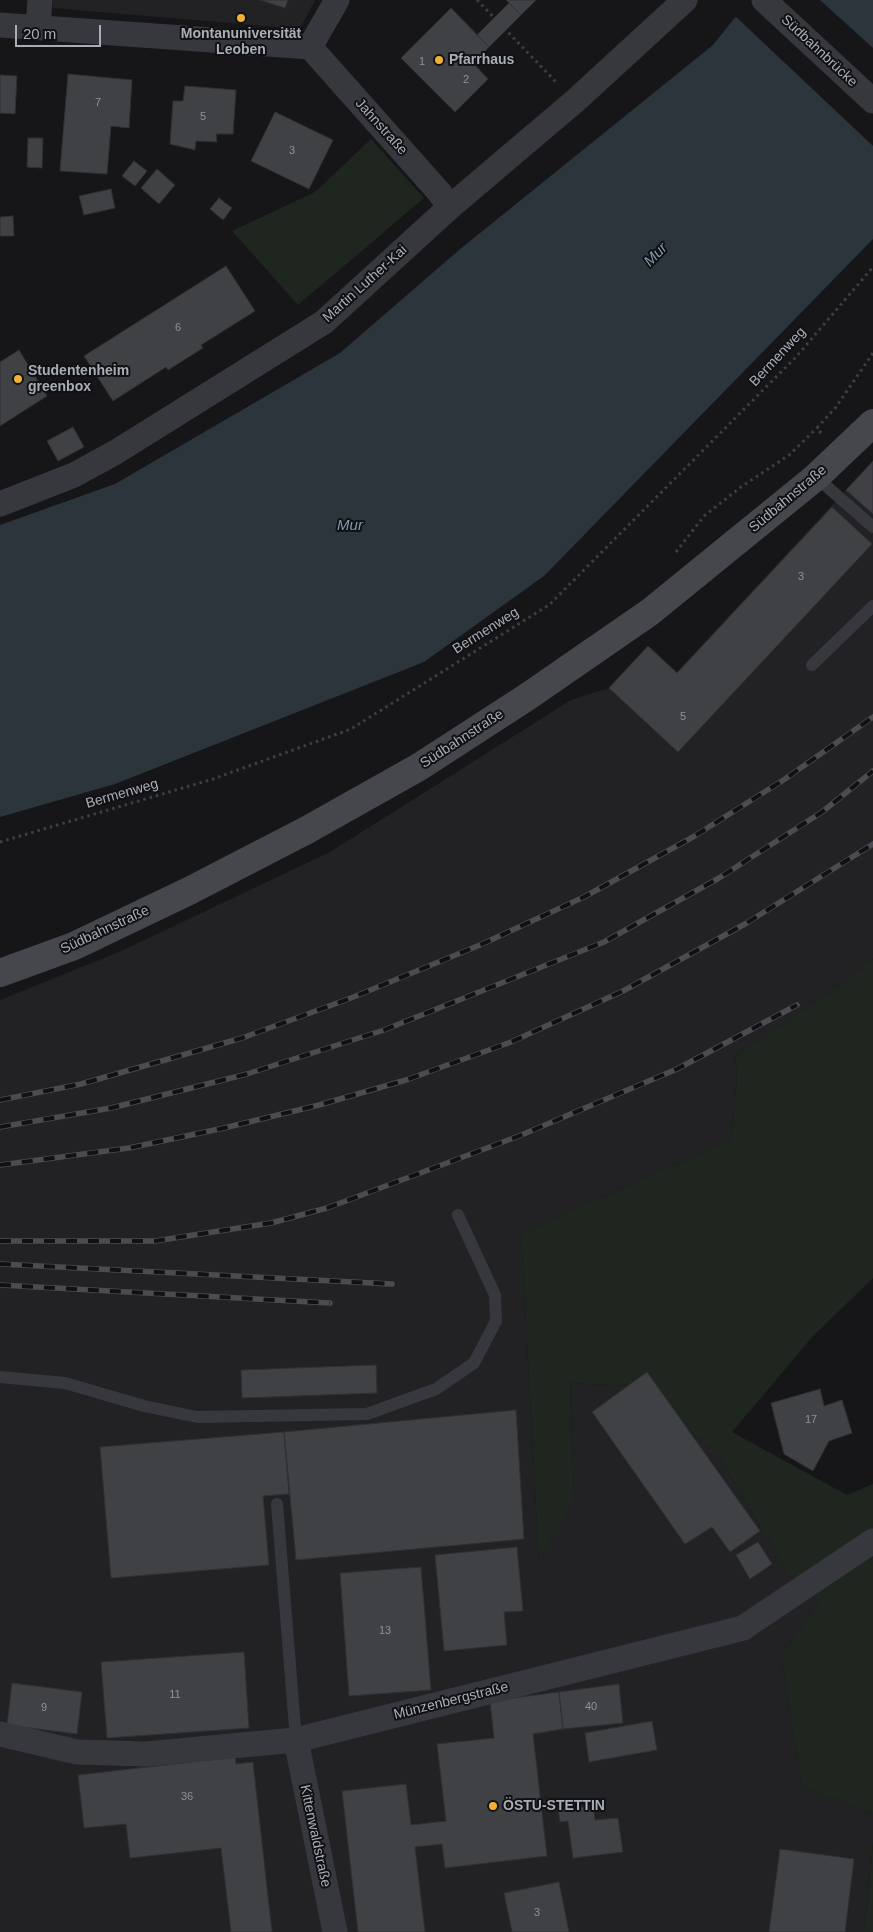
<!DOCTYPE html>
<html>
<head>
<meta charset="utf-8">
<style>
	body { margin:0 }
	#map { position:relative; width:873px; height:1932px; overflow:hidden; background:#161618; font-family:Arial,sans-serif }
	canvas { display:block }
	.scale { position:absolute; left:15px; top:25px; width:86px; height:22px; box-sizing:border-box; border:2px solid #a8adb8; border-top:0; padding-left:6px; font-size:15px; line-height:18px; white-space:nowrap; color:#a8adb8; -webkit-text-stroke:4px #111113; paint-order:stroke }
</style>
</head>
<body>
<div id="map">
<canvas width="873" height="1932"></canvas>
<div class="scale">20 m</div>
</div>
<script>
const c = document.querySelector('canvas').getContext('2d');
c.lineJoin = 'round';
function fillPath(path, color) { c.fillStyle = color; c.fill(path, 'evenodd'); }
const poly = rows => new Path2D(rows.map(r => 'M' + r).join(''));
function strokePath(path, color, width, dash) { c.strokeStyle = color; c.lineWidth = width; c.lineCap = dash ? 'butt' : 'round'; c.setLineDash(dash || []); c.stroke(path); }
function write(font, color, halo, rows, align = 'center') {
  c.font = font + ' Arial,sans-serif'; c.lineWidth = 4; c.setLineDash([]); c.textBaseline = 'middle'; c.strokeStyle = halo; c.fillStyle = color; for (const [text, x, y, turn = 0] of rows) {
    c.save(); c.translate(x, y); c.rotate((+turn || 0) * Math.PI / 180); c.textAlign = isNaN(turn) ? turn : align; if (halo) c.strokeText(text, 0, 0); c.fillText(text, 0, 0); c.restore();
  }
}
fillPath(poly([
	[53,0,315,0,300,29,53,8],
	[873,461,873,959,850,978,735,1056,737,1077,731,1140,521,1233,539,1561,574,1497,570,1383,633,1386,717,1453,791,1578,819,1602,781,1654,802,1787,873,1814,873,1843,864,1932,0,1932,0,1000,119,952,330,852,571,700,609,688,648,646,677,672]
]), '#222225');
fillPath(poly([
	[371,139,424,198,298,305,232,231,315,192],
	[873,959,873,1278,814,1335,732,1432,847,1495,873,1484,873,1814,802,1787,781,1654,819,1602,791,1578,717,1453,633,1386,570,1383,574,1497,539,1562,521,1233,731,1140,737,1077,735,1056,850,978],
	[873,1843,873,1932,864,1932]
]), '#1e261f');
fillPath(poly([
	[749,0,873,0,873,239,544,576,424,662,115,784,0,817,0,525,115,484,340,353,459,250,713,45]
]), '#2c353c');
fillPath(poly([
	[745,0,820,0,873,48,873,146,734,15]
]), '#161618');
const building = poly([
	[260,0,288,0,285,8,260,0],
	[506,0,536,0,521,15,506,0],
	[509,3,521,15,489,47,477,35,509,3],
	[451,8,489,47,473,63,488,79,455,112,401,58,451,8],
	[68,74,132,80,129,128,111,126,107,174,60,171,68,74],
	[0,75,17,76,15,114,0,113,0,75],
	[185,86,236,90,233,134,216,134,217,142,196,141,195,150,170,144,173,101,183,101,185,86],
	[275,112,333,140,309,189,251,161,275,112],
	[28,138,43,138,42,168,27,167,28,138],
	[134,161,147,171,135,186,122,176,134,161],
	[157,169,175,185,159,204,141,188,157,169],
	[111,189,115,208,84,215,79,196,111,189],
	[219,198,232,208,223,220,210,209,219,198],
	[13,216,14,236,0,236,0,217,13,216],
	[226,266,255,311,201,345,203,348,168,370,166,367,113,401,84,356,226,266],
	[19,350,47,396,0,426,0,362,19,350],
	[73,427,84,447,58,461,47,441,73,427],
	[873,461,873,514,846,490,873,461],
	[832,507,872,544,678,752,609,688,648,646,677,673,832,507],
	[376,1365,377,1393,242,1398,241,1370,376,1365],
	[647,1372,760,1531,730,1552,712,1527,685,1544,592,1412,647,1372],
	[820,1389,824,1406,842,1400,852,1433,829,1441,813,1471,784,1454,771,1403,820,1389],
	[516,1410,524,1539,296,1560,284,1432,516,1410],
	[284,1432,289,1494,263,1496,269,1565,111,1578,100,1447,284,1432],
	[758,1542,772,1564,750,1579,736,1555,758,1542],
	[517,1547,523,1611,504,1612,507,1645,444,1651,435,1555,517,1547],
	[421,1567,431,1690,349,1696,340,1573,421,1567],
	[244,1652,249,1728,107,1738,101,1662,244,1652],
	[12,1683,82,1692,77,1734,7,1725,12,1683],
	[619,1684,623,1723,563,1729,559,1692,619,1684],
	[559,1692,563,1729,533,1734,547,1856,445,1868,442,1844,415,1847,425,1932,358,1932,342,1791,406,1784,411,1825,446,1821,437,1744,494,1738,490,1701,559,1692],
	[652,1721,657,1750,589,1762,585,1733,652,1721],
	[235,1757,236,1764,253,1762,272,1932,231,1932,221,1848,130,1858,126,1824,84,1828,78,1775,235,1757],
	[593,1806,595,1820,618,1818,623,1852,573,1858,568,1821,560,1822,558,1810,593,1806],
	[780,1849,854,1859,845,1932,769,1932,780,1849],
	[559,1882,569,1932,512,1932,504,1893,559,1882]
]);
fillPath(building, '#404145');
strokePath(building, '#303034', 1);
strokePath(poly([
	[477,0,556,82],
	[821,433,817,428,836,407,873,353],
	[676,552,704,516,741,487,789,455,817,428],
	[0,842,213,779,351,729,549,605,796,357,873,267]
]), '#3d3f44', 3, [2.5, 4]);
strokePath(poly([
	[816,477,873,527],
	[812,665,873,606],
	[0,1377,65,1383,144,1406,197,1417,367,1414,436,1389,474,1363,496,1321,495,1295,458,1215],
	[277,1504,296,1740]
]), '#37383d', 12);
strokePath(poly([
	[764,0,873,101],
	[0,25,310,47,337,0],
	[38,27,40,0],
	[310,47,439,192,450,207],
	[0,504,74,475,116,452,324,322,450,207,575,101,685,0],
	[0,1734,77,1752,146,1754,296,1740,743,1628,873,1541],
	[296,1740,335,1932]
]), '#37383d', 25);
strokePath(poly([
	[0,973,74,946,189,891,307,830,419,767,527,697,650,612,816,477,873,423]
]), '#45474d', 28);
const rail = poly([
	[0,1100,81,1084,242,1038,351,998,480,945,584,897,693,837,785,779,873,717],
	[0,1127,111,1108,247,1074,384,1030,604,942,719,878,822,812,873,771],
	[0,1165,129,1148,224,1128,319,1105,406,1080,511,1042,623,991,745,924,873,844],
	[0,1241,155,1241,271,1223,327,1208,519,1136,677,1069,797,1005],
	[0,1264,392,1284],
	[0,1285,330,1303]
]);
strokePath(rail, '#4a4c52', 5.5);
strokePath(rail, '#111113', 4, [11]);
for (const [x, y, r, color] of [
	[241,18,5,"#f2b134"],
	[439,60,5,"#f2b134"],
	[18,379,5,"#f2b134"],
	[493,1806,5,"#f2b134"]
]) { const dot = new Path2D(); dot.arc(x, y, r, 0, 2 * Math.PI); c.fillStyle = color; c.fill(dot); strokePath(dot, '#111113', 2); }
write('11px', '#8e929b', null, [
	["1",422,62],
	["2",466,80],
	["7",98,103],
	["5",203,117],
	["3",292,151],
	["6",178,328],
	["3",801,577],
	["5",683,717],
	["17",811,1420],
	["13",385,1631],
	["11",175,1695],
	["40",591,1707],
	["9",44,1708],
	["36",187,1797],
	["3",537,1913]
]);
write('bold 14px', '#a8adb8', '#111113', [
	["Montanuniversität",241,34,"center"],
	["Leoben",241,50,"center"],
	["Pfarrhaus",449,60],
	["Studentenheim",28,371],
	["greenbox",28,387],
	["ÖSTU-STETTIN",503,1806]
], 'left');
write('14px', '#a8adb8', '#111113', [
	["Südbahnbrücke",819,51,43],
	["Jahnstraße",381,127,48],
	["Martin Luther-Kai",365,284,-42],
	["Bermenweg",778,357,-47],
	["Südbahnstraße",788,499,-40],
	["Bermenweg",486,631,-32],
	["Südbahnstraße",462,739,-33],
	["Bermenweg",122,794,-16],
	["Südbahnstraße",105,930,-25],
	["Münzenbergstraße",451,1701,-14],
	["Kittenwaldstraße",315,1836,78]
]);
write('italic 15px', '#7f9bb3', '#111113', [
	["Mur",656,255,-46],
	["Mur",350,526]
]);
</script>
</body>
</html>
